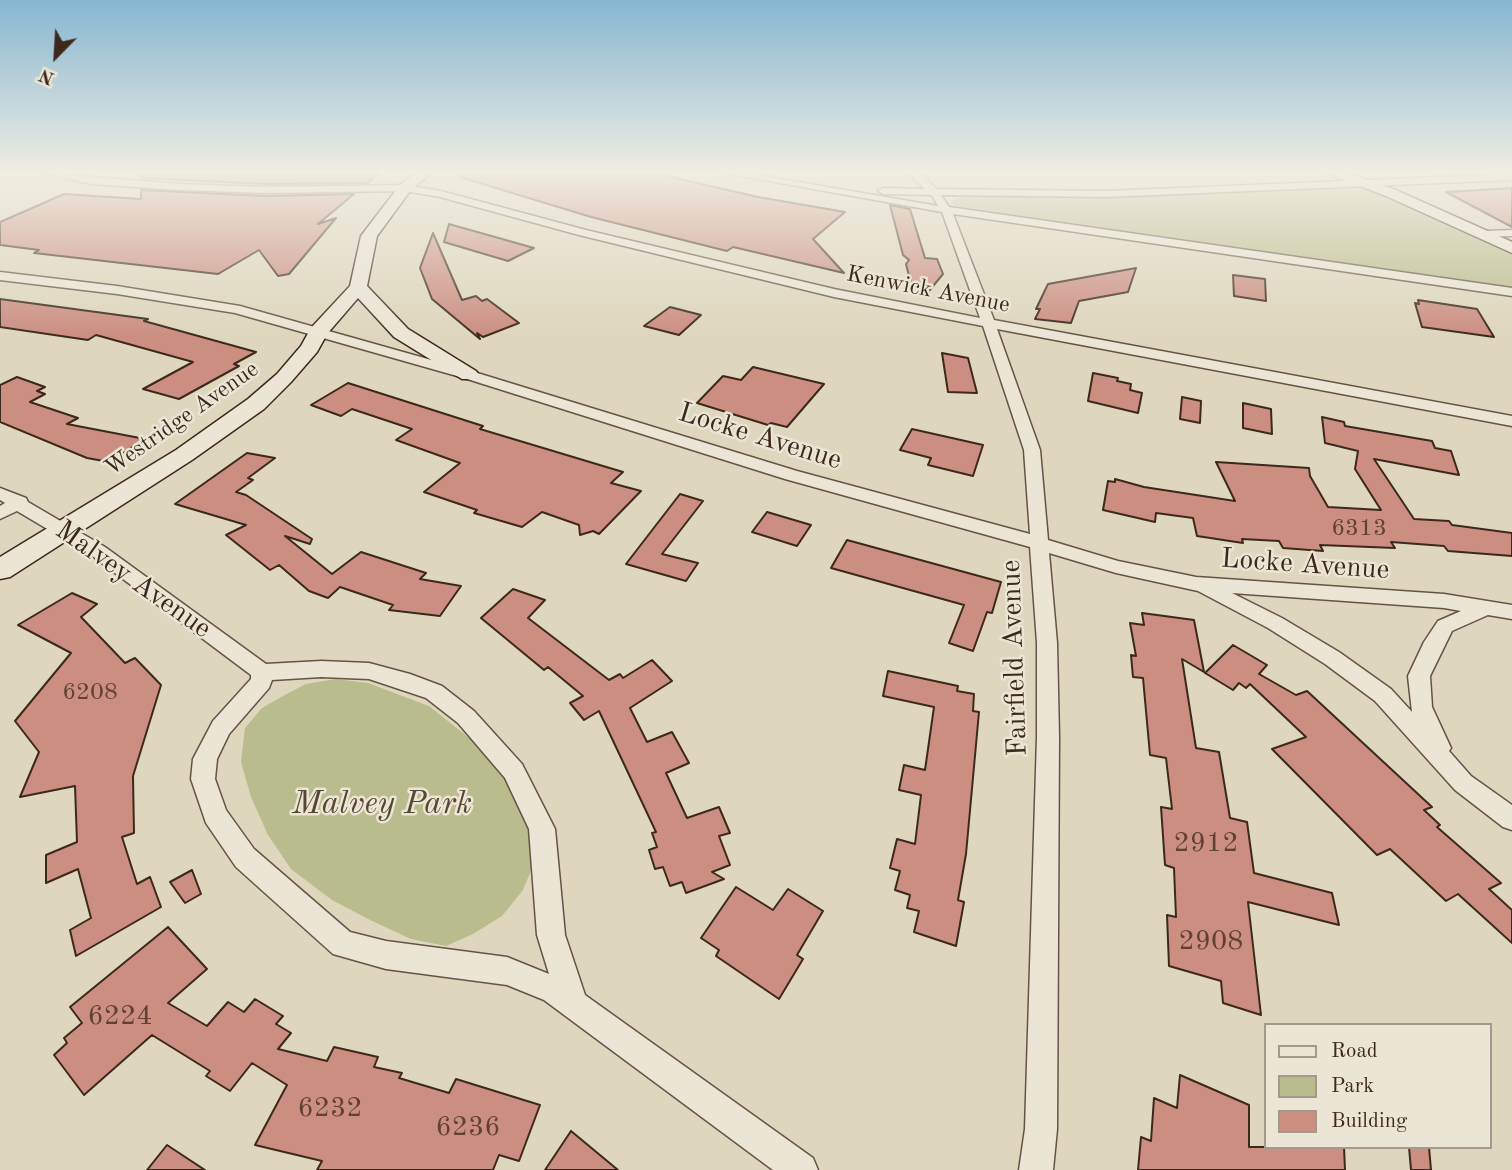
<!DOCTYPE html>
<html>
<head>
<meta charset="utf-8">
<style>
	body { margin:0 }
	#map { position:relative; width:1512px; height:1170px; overflow:hidden; background:#ded7bd; font-family:"Old Standard TT",serif }
	canvas { display:block }
	.legend { position:absolute; left:1264px; top:1023px; width:228px; height:126px; box-sizing:border-box; background:#eae5d4; border:2px solid #a59a8a; margin:0; padding:9px 12px; list-style:none; font-size:21px; color:#3d291c }
	.legend li { display:flex; align-items:center; gap:14px; height:35px }
	.legend b { width:35px; border:2px solid #a59a8a }
	.north { position:absolute; left:21px; top:21px; width:70px; height:70px; -webkit-text-stroke:5px #eae5d4; paint-order:stroke; rotate:204deg; font-size:19px; font-weight:700; line-height:28px; text-align:center; color:#3d291c }
	.north::after { content:''; display:block; margin:auto; width:24px; height:32px; background:#3d291c; clip-path:polygon(50% 0,100% 100%,50% 72%,0 100%) }
</style>
</head>
<body>
<div id="map">
<canvas width="1512" height="1170"></canvas>
<ul class="legend">
<li><b style="height:9px;background:#eae5d4"></b>Road</li>
<li><b style="height:19px;background:#b9bc8c"></b>Park</li>
<li><b style="height:19px;background:#cb8e81"></b>Building</li>
</ul>
<div class="north">N</div>
</div>
<script>
const c = document.querySelector('canvas').getContext('2d');
c.lineJoin = 'round';
function fillPath(path, color) { c.fillStyle = color; c.fill(path, 'evenodd'); }
const poly = rows => new Path2D(rows.map(r => 'M' + r).join(''));
function strokePath(path, color, width, dash) { c.strokeStyle = color; c.lineWidth = width; c.lineCap = dash ? 'butt' : 'round'; c.setLineDash(dash || []); c.stroke(path); }
function write(font, color, halo, rows, align = 'center') {
  c.font = font + ' "Old Standard TT",serif'; c.lineWidth = 5; c.setLineDash([]); c.textBaseline = 'middle'; c.strokeStyle = halo; c.fillStyle = color; for (const [text, x, y, turn = 0] of rows) {
    c.save(); c.translate(x, y); c.rotate((+turn || 0) * Math.PI / 180); c.textAlign = isNaN(turn) ? turn : align; if (halo) c.strokeText(text, 0, 0); c.fillText(text, 0, 0); c.restore();
  }
}
fillPath(poly([
	[1360,187,1369,188,1512,249,1512,288,987,213,960,208,952,204,951,201,962,197,1083,197],
	[335,679,368,683,429,706,517,776,533,842,534,863,523,890,502,916,473,934,446,946,411,939,370,920,332,900,291,869,268,835,251,797,241,762,245,728,262,708,281,697,306,684]
]), '#b9bc8c');
const building = poly([
	[141,173,379,173,368,183,265,184,141,178,141,173],
	[460,173,654,173,758,197,845,212,813,239,844,273,733,247,727,251,591,217,460,177,460,173],
	[1512,188,1512,227,1446,192,1447,192,1512,188],
	[141,190,265,196,354,194,318,224,336,218,289,274,278,276,259,250,218,274,34,253,39,250,0,245,0,222,64,194,141,199,141,190],
	[890,205,910,209,925,258,937,259,943,274,929,291,912,288,906,264,909,260,903,255,890,205],
	[449,224,534,248,508,261,444,242,449,224],
	[433,233,462,300,476,296,482,301,487,299,519,323,483,337,477,333,480,339,432,299,420,268,433,233],
	[1136,268,1128,292,1079,301,1071,323,1035,319,1040,309,1036,309,1048,284,1136,268],
	[1233,275,1265,279,1266,301,1234,296,1233,275],
	[0,299,148,319,144,321,256,352,234,364,239,366,179,399,143,389,193,362,96,335,88,340,0,327,0,299],
	[1418,300,1477,309,1494,337,1422,327,1415,303,1419,304,1418,300],
	[670,307,701,315,679,335,644,326,670,307],
	[942,353,968,358,977,393,948,392,942,353],
	[753,367,824,384,787,427,771,423,768,425,697,403,723,376,741,380,753,367],
	[1093,373,1118,378,1117,381,1131,384,1130,390,1142,393,1138,413,1088,401,1093,373],
	[17,377,45,387,37,391,45,394,30,402,78,418,67,424,145,439,109,462,87,458,0,422,0,385,17,377],
	[348,383,483,426,480,429,623,472,611,483,641,491,599,534,593,531,580,535,579,525,542,512,522,527,474,513,477,510,424,492,460,463,396,440,412,429,352,409,341,416,311,405,348,383],
	[1182,397,1201,401,1200,423,1180,419,1182,397],
	[1243,403,1271,409,1272,434,1243,428,1243,403],
	[1322,417,1344,422,1345,426,1432,441,1435,448,1451,451,1459,475,1374,459,1414,519,1449,521,1452,525,1512,533,1512,556,1448,551,1444,546,1391,542,1395,548,1320,545,1323,551,1283,548,1279,541,1242,539,1243,543,1197,536,1193,518,1156,513,1155,522,1103,510,1108,481,1115,482,1115,479,1144,487,1235,501,1216,462,1309,468,1310,476,1328,507,1381,510,1355,469,1358,451,1325,443,1322,417],
	[912,429,983,445,973,476,928,465,931,458,900,450,912,429],
	[247,453,275,458,248,478,253,480,236,492,246,495,312,539,310,544,285,536,332,574,361,552,426,573,420,579,461,586,440,616,389,610,393,605,340,587,328,598,309,591,279,565,270,570,226,535,246,525,175,504,247,453],
	[680,494,703,501,662,554,698,563,686,581,626,564,680,494],
	[767,512,811,525,797,546,752,532,767,512],
	[847,540,1001,582,992,613,987,612,973,651,949,643,964,605,831,568,847,540],
	[513,589,545,600,528,618,609,680,620,674,623,678,652,660,672,681,630,708,647,742,672,732,689,763,666,773,687,818,719,807,730,833,719,836,730,865,712,872,724,879,686,893,682,882,670,886,663,867,655,869,649,850,657,847,652,833,656,832,599,711,584,720,570,703,583,696,548,667,544,670,481,618,513,589],
	[72,593,97,604,81,617,125,663,135,658,161,685,133,776,134,833,122,837,137,884,150,877,161,907,76,956,70,930,91,918,78,869,46,883,46,855,77,842,75,786,20,797,39,752,15,721,71,653,18,625,72,593],
	[1142,613,1194,620,1204,672,1182,659,1196,748,1219,752,1230,818,1247,822,1254,873,1332,893,1339,925,1248,902,1261,1015,1223,1003,1221,981,1169,966,1167,915,1176,917,1174,868,1165,865,1161,807,1172,809,1166,758,1150,755,1143,678,1133,677,1131,655,1136,656,1130,623,1144,625,1142,613],
	[1233,645,1267,665,1259,674,1296,695,1307,691,1432,807,1424,810,1440,825,1437,827,1501,883,1489,889,1512,910,1512,943,1458,894,1446,901,1390,849,1377,855,1272,749,1306,737,1250,684,1246,688,1239,683,1233,690,1205,673,1233,645],
	[888,671,958,686,957,691,974,694,973,711,979,712,966,854,958,900,964,902,956,946,914,932,919,911,907,908,910,895,895,890,900,871,890,868,897,839,915,844,921,795,899,790,904,765,925,770,934,707,883,696,888,671],
	[192,870,201,894,185,903,170,882,192,870],
	[736,887,773,910,788,889,823,911,797,955,803,959,779,999,716,956,719,950,701,938,736,887],
	[168,927,207,969,168,1003,207,1026,228,1002,244,1012,255,999,283,1016,276,1024,291,1033,278,1049,327,1061,334,1047,378,1057,374,1067,402,1073,399,1078,449,1093,456,1079,540,1105,519,1161,499,1155,493,1170,317,1170,322,1161,255,1145,287,1085,252,1063,230,1091,206,1076,210,1071,152,1035,84,1095,54,1055,67,1043,64,1038,82,1023,70,1007,168,927],
	[1180,1075,1249,1105,1249,1147,1344,1147,1345,1170,1138,1170,1141,1137,1151,1141,1154,1098,1177,1108,1180,1075],
	[571,1131,618,1170,545,1170,571,1131],
	[167,1145,205,1170,147,1170,167,1145],
	[1409,1147,1429,1147,1431,1170,1411,1170,1409,1147]
]);
fillPath(building, '#cb8e81');
strokePath(building, '#3d291c', 2);
const street = poly([
	[43,173,180,184,265,187,405,185,441,191,586,230,834,289,980,318,942,212,724,173,746,173,938,206,932,195,883,194,878,191,883,188,925,189,908,173,919,173,937,189,1107,191,1512,174,1512,180,1107,197,941,195,949,207,1512,288,1512,296,953,214,994,320,1512,416,1512,426,997,329,1040,450,1048,540,1118,561,1196,577,1444,594,1512,605,1512,619,1488,615,1452,631,1430,676,1432,707,1451,748,1449,751,1471,776,1512,805,1512,830,1503,827,1455,790,1375,701,1325,664,1268,628,1198,591,1116,573,1049,553,1057,643,1059,737,1057,1129,1053,1170,1019,1170,1025,1129,1037,737,1037,643,1030,547,785,479,464,378,235,313,117,294,0,280,0,272,117,286,240,306,474,372,797,471,1030,534,1024,450,983,326,834,297,579,235,440,197,405,191,265,193,180,190,91,184,43,173],
	[1232,593,1444,608,1461,611,1438,621,1424,642,1408,676,1412,712,1391,689,1339,652,1282,618,1232,593],
	[1512,230,1512,236,1484,237,1479,234,1484,231,1512,230],
	[0,488,26,498,28,502,105,547,266,664,321,661,369,663,410,674,442,686,474,711,522,764,555,829,565,935,585,995,813,1158,818,1170,773,1170,544,1000,507,985,386,969,333,954,236,867,206,823,191,779,193,759,213,721,251,679,251,675,91,555,17,511,0,519,0,506,5,503,0,500,0,488],
	[321,677,369,679,426,698,458,723,505,778,529,829,537,935,549,974,507,957,386,941,350,932,254,849,226,810,215,779,217,759,229,734,269,688,272,680,321,677]
]);
const secondary = poly([
	[415,173,431,173,410,191,377,236,367,286,408,329,476,371,479,375,476,379,462,379,394,337,358,298,327,334,317,352,291,382,264,409,192,460,10,577,0,579,0,557,176,450,248,399,277,374,301,346,311,328,350,286,361,236,400,185,415,173],
	[1326,173,1347,173,1396,190,1512,242,1512,253,1386,196,1326,173]
]);
strokePath(street, '#655444', 3);
strokePath(secondary, '#3d291c', 3);
fillPath(street, '#eae5d4');
fillPath(secondary, '#eae5d4');
const sky = c.createLinearGradient(0, 0, 0, 337);
sky.addColorStop(0, '#86b6d2');
sky.addColorStop(0.51, '#f0ede1');
sky.addColorStop(1, '#f0ede100');
c.fillStyle = sky;
c.fillRect(0, 0, 1512, 337);
write('23px', '#3d291c', '#eae5d4', [
	["Kenwick Avenue",928,290,11],
	["Westridge Avenue",182,419,-35]
]);
write('24px', '#604235', null, [
	["6313",1359,529],
	["6208",90,693]
]);
write('28px', '#3d291c', '#eae5d4', [
	["Locke Avenue",760,437,17],
	["Locke Avenue",1305,565,4],
	["Malvey Avenue",133,580,35],
	["Fairfield Avenue",1015,658,-92]
]);
write('28px', '#604235', null, [
	["2912",1206,844],
	["2908",1211,942],
	["6224",120,1017],
	["6232",330,1109],
	["6236",468,1128]
]);
write('italic 33px', '#564632', '#eae5d4', [
	["Malvey Park",382,804]
]);
</script>
</body>
</html>
